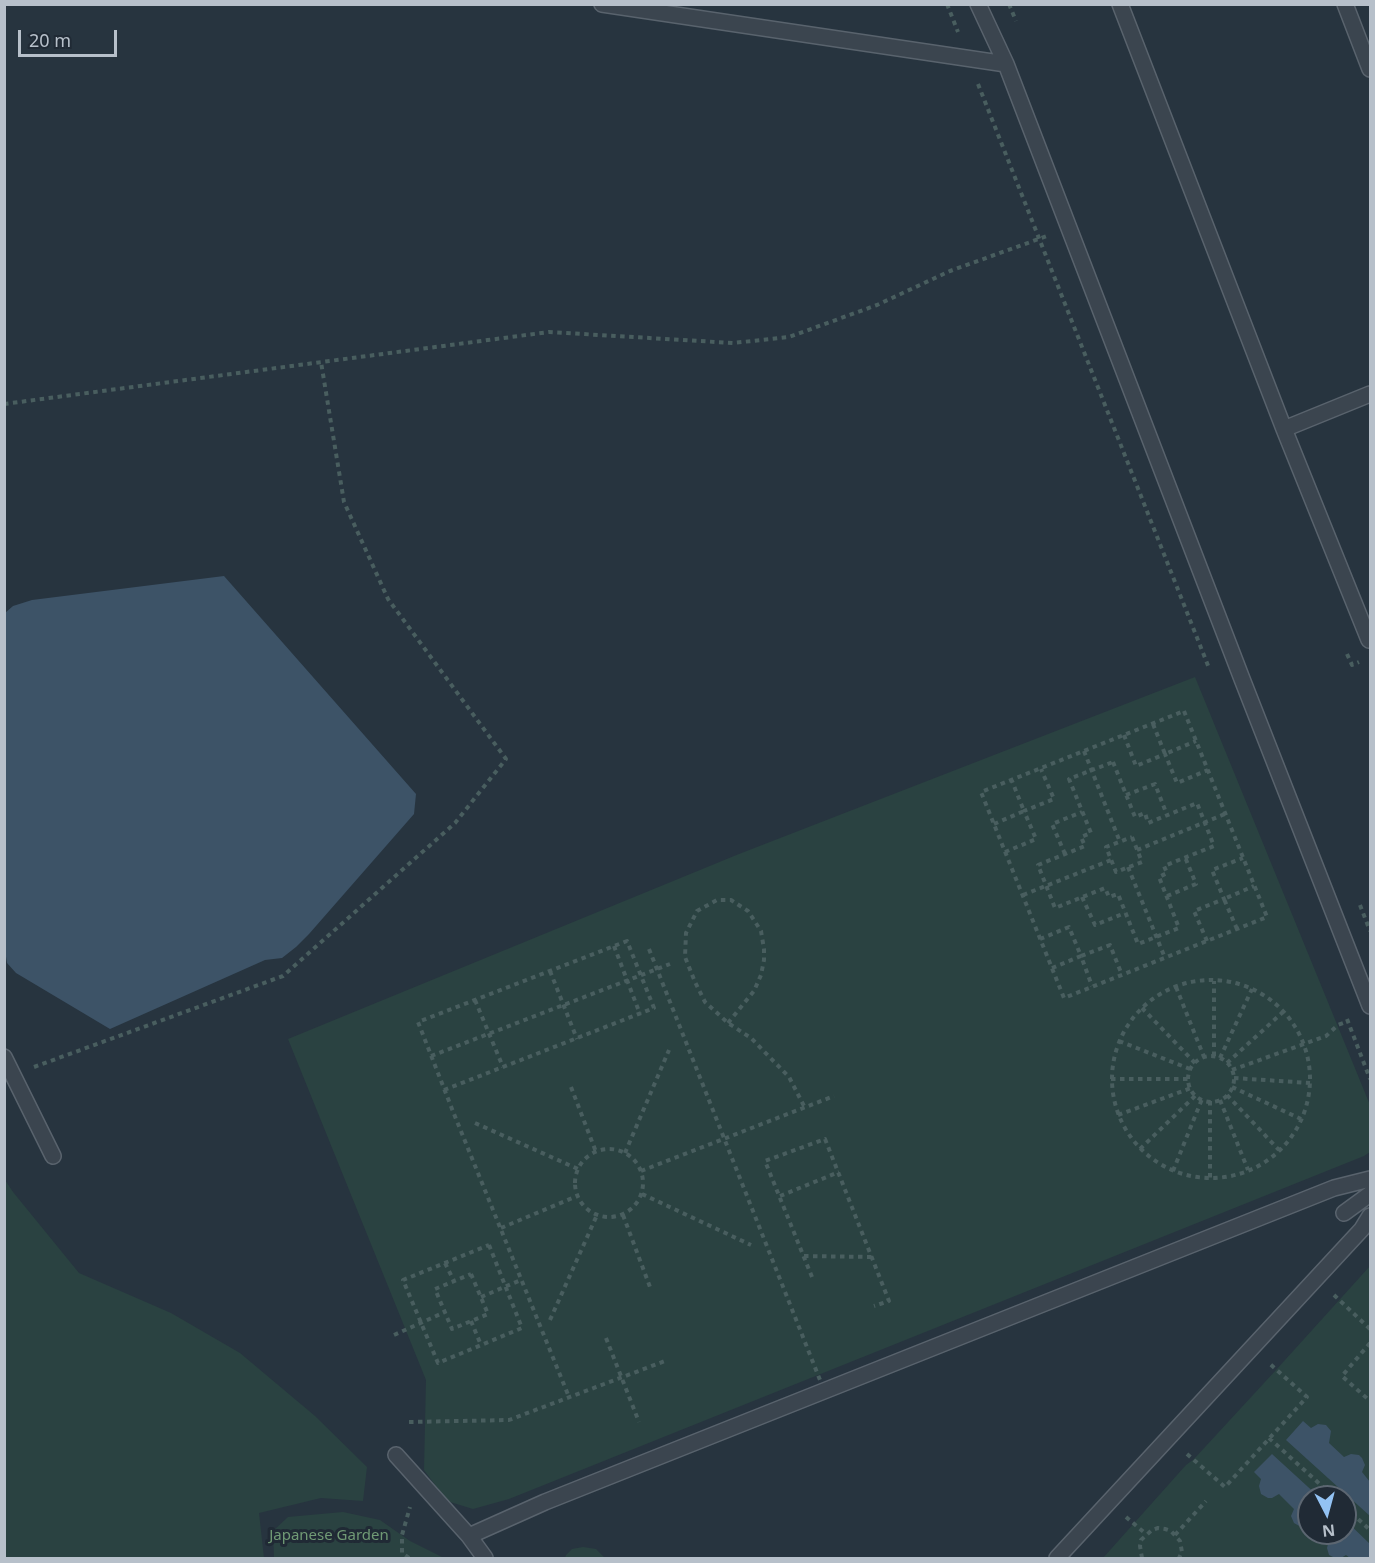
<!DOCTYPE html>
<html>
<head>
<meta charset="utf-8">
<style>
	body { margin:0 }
	#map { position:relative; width:1375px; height:1563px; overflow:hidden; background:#27343f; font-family:"Noto Sans",sans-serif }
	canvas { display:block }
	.frame { position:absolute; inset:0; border:6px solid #b7c0ca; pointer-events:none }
	.north { position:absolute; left:1297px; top:1485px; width:60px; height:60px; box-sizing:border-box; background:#202a35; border:2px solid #5c6671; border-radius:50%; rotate:174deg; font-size:16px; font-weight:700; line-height:24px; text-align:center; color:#b7c0ca }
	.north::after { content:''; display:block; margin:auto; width:21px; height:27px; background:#93c2f3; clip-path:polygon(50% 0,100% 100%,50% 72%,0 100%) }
	.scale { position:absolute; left:18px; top:30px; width:99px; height:27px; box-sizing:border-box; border:3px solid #b7c0ca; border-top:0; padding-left:8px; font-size:18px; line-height:21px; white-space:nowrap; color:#b7c0ca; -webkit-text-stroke:4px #202a35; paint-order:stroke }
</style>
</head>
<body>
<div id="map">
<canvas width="1375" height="1563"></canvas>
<div class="frame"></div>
<div class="north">N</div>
<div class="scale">20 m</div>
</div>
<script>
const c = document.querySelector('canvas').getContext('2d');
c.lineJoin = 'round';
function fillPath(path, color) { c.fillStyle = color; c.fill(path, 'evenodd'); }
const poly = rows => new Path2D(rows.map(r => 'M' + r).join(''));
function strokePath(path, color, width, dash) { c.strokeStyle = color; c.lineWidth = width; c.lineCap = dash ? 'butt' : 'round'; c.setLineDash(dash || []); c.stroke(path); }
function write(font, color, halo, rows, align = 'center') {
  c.font = font + ' "Noto Sans",sans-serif'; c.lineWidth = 6; c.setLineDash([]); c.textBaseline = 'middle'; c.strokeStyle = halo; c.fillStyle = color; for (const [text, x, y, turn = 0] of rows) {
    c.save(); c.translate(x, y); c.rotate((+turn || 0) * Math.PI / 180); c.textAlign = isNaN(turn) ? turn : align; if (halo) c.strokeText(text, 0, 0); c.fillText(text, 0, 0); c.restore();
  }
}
fillPath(poly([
	[1195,677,1370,1105,1370,1152,1364,1156,509,1499,473,1509,447,1501,424,1470,426,1380,288,1039,739,854],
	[5,1180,13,1192,79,1273,171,1313,240,1353,315,1416,367,1467,363,1501,321,1498,259,1513,264,1558,5,1558],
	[1370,1266,1370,1558,1103,1558,1186,1465,1194,1459,1276,1370],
	[1309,1497,1345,1497,1345,1533,1309,1533],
	[343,1512,380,1520,410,1541,444,1558,274,1558,273,1531,288,1517],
	[583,1547,596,1549,605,1558,565,1558,566,1555,572,1549]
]), '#2a4241');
fillPath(poly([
	[224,576,416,794,414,814,309,934,296,947,282,958,265,960,110,1029,16,973,7,963,4,944,5,613,13,606,32,600],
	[1303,1421,1311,1428,1318,1424,1326,1425,1331,1431,1329,1443,1344,1457,1351,1454,1359,1455,1362,1458,1365,1465,1362,1472,1370,1482,1370,1516,1286,1440],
	[1272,1454,1319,1497,1309,1497,1308,1526,1301,1527,1294,1523,1291,1516,1294,1509,1279,1494,1272,1498,1268,1498,1261,1494,1259,1486,1261,1479,1254,1472],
	[1345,1520,1370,1544,1370,1558,1350,1558,1346,1555,1341,1558,1335,1558,1329,1555,1327,1548,1329,1540,1321,1533,1345,1533]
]), '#3d5367');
const service = poly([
	[602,4,1006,64],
	[978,4,1006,64,1242,679,1370,1006],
	[1120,4,1284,429,1369,640,1370,639],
	[1345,4,1370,69],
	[1284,429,1370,394],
	[4,1057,53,1156],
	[1344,1213,1370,1194],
	[396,1455,469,1536,545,1502,1334,1188,1370,1179],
	[469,1536,485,1558],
	[1057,1558,1362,1229,1370,1216]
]);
strokePath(service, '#59636d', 18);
strokePath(poly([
	[947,4,958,32],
	[1009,4,1016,21],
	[978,84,1209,668],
	[4,404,549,332,733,343,789,337,877,305,950,271,1047,236],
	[1347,654,1352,665,1359,662],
	[1184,711,1267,917,1064,998,981,792,1184,711],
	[1153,724,1165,754,1196,741],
	[1124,735,1136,766,1165,754,1177,783,1208,770],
	[1084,751,1120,842],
	[1113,762,1135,817,1145,813,1148,823,1197,803,1214,846,1164,866,1167,873,1159,877,1179,928,1138,944,1118,894,1109,897,1105,888,1055,908,1038,865,1085,846,1081,837,1091,833,1069,779,1113,762],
	[1126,795,1155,784,1167,815],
	[994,824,1024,811,1012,781],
	[1132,837,1142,862,1116,872,1106,847,1132,837],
	[1137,850,1225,814],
	[1005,852,1036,839,1024,811,1054,799,1041,769],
	[1065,854,1052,824,1082,812],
	[1128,867,1165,958],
	[1023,895,1111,860],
	[1167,896,1196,884,1185,857],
	[1082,897,1095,925,1125,913],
	[1360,905,1370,931],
	[1237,929,1224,899,1254,886],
	[1040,939,1069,927,1081,956,1110,945,1122,975],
	[1207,941,1194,911,1224,899,1212,870,1243,858],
	[614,946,640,1014],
	[1052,968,1081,956,1092,986],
	[550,971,577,1039],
	'1112 1079a99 99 0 1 1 198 0a99 99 0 1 1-198 0Z',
	[1176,987,1204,1057],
	[475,1000,503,1067],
	[1142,1008,1195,1063],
	[1347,1019,1370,1079],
	[728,1023,754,991,761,975,764,960,764,949,761,931,748,911,731,900,717,900,697,911,686,933,685,957,695,982,705,1002,728,1023,751,1038,789,1077,805,1108],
	[1119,1041,1190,1069],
	[431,1056,670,964],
	[1214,1056,1214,981],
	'1188 1079a23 23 0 1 1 46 0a23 23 0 1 1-46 0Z',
	[1220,1058,1252,989],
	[1227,1063,1283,1012],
	[34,1067,283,976,455,823,506,759,388,599,344,502,321,362],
	[1232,1070,1326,1036,1338,1025,1349,1021],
	[1234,1078,1310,1083],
	[1111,1079,1189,1079],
	[571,1087,596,1152],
	[1232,1087,1301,1119],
	[444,1090,654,1008,627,941,418,1022,454,1114,569,1397],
	[1227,1095,1279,1150],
	[1220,1100,1248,1170],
	[1210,1101,1210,1178],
	[1118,1115,1191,1088],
	[475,1123,578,1169],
	'575 1183a34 34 0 1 1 68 0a34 34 0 1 1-68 0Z',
	[1140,1149,1196,1095],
	[625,1153,669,1050],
	[641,1171,834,1096],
	[1173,1171,1202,1099],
	[642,1194,751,1245],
	[780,1196,839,1172],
	[623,1215,650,1287],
	[501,1228,577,1196],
	[489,1245,522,1328,438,1363,403,1280,489,1245],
	[804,1256,872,1257],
	[445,1263,454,1281],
	[471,1274,488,1314,452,1329,435,1289,471,1274],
	[812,1277,765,1161,825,1139,889,1301,874,1306],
	[1334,1295,1370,1329],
	[481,1297,521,1280],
	[550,1320,597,1215],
	[471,1321,481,1345],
	[394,1335,445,1312],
	[606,1338,639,1422],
	[1370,1343,1342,1376,1370,1401],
	[409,1422,509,1420,665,1361],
	[1269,1438,1334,1497],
	[1187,1454,1225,1487,1307,1397,1270,1364],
	[1345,1507,1370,1530],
	[1126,1517,1146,1534],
	[1175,1535,1206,1501],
	[409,1558,402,1553,402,1535,410,1507],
	[1142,1558,1140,1546,1141,1540,1152,1530,1158,1528,1165,1529,1171,1531,1180,1541,1182,1552,1179,1558]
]), '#495e5f', 4, [4.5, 4.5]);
strokePath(service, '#3b454f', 15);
strokePath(poly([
	[649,949,820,1380]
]), '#495e5f', 4, [4.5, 4.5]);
write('15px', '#709a75', '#202a35', [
	["Japanese Garden",329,1536]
]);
</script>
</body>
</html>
